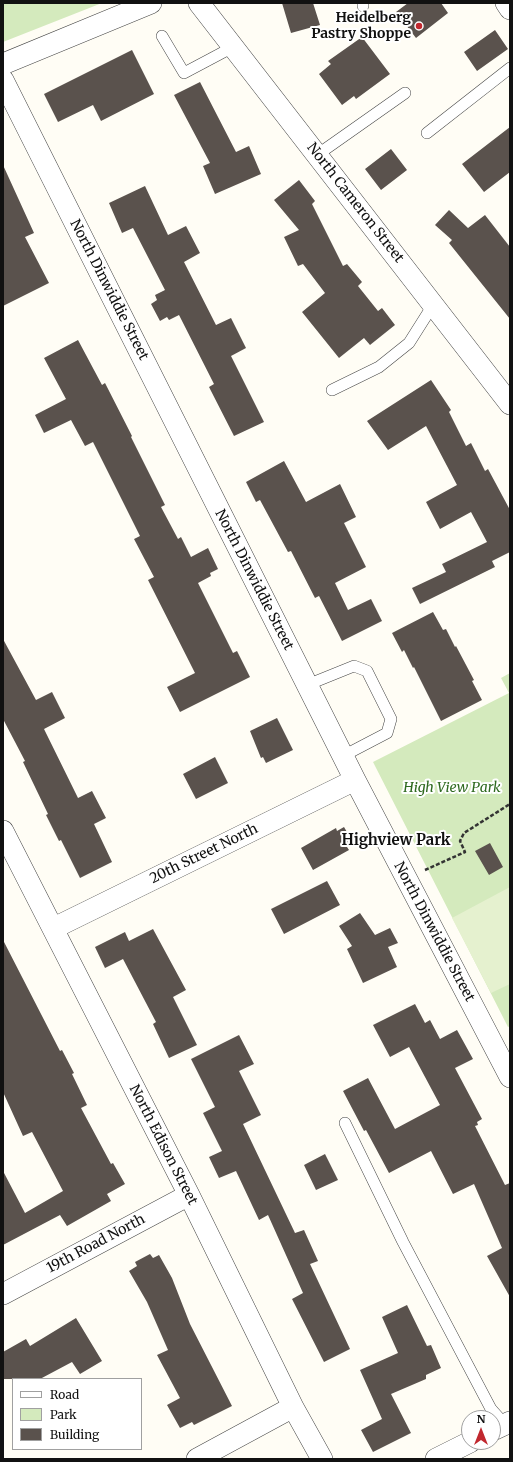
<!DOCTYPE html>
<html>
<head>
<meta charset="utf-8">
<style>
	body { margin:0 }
	#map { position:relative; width:513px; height:1462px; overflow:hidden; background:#fffdf5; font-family:Merriweather,serif }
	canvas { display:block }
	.frame { position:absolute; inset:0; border:4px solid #111; pointer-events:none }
	.legend { position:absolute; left:12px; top:1378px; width:130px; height:72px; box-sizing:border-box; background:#fff; border:1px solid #a0a0a0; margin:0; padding:5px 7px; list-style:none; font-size:12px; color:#111 }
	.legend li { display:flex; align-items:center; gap:8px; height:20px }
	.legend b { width:20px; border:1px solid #a0a0a0 }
	.north { position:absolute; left:461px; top:1410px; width:40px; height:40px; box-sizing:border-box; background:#fff; border:1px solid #a0a0a0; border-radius:50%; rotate:0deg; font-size:11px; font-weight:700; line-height:16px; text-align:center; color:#111 }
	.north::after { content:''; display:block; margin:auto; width:14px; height:18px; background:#c1282f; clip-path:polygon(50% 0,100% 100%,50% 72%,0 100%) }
</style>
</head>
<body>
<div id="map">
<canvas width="513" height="1462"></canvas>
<div class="frame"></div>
<ul class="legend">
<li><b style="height:5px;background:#fff"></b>Road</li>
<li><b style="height:11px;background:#d4eabd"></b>Park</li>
<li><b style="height:11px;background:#5a524d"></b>Building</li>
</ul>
<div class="north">N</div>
</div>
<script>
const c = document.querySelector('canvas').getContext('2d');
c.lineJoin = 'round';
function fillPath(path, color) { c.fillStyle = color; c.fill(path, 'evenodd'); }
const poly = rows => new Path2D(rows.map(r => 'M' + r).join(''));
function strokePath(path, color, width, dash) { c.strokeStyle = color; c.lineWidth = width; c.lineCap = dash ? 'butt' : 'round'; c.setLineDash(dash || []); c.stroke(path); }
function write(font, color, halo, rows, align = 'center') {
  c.font = font + ' Merriweather,serif'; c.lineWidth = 4; c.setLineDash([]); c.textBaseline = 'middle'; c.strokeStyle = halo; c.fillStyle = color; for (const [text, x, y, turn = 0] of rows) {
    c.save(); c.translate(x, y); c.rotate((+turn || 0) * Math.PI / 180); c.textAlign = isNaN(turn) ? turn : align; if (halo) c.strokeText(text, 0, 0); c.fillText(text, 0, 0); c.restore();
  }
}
fillPath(poly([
	[3,3,102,3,3,42],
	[510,673,510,1026,508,1027,373,762,509,693,501,678]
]), '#d4eabd');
fillPath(poly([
	[510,887,510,984,491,993,452,918]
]), '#e5f1cf');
fillPath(poly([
	[282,3,313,3,320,25,291,33],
	[408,3,441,3,448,13,416,38,396,12],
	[495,30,508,49,477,71,464,52],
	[362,37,390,74,356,99,354,96,342,105,319,74,331,64,328,61],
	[132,50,154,94,101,121,93,105,58,122,44,94],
	[200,82,236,152,249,146,261,174,215,194,203,166,210,163,174,95],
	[510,127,510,172,484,192,462,164],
	[391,149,407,170,381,190,365,169],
	[3,165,34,233,25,237,49,283,3,306],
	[299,180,315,201,312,204,343,266,347,264,362,282,358,286,378,311,382,308,395,325,370,345,364,338,339,358,302,312,325,293,303,264,298,266,284,237,299,230,274,200],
	[145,186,168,235,186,226,200,253,184,262,216,325,231,318,246,348,231,356,264,422,234,436,209,387,214,384,179,315,169,320,167,317,160,321,151,304,157,300,155,295,165,290,133,228,122,233,109,203],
	[449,210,468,228,485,215,510,247,510,319,449,243,452,240,435,225],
	[78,340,102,385,105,383,132,436,131,437,165,505,161,507,178,539,181,537,191,557,208,548,218,569,210,573,211,576,198,583,233,653,237,651,250,677,180,712,167,687,195,673,148,580,154,577,134,539,140,536,93,442,85,446,71,420,44,433,35,415,66,399,44,358],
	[431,380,451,410,449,412,466,446,471,443,485,471,488,469,510,510,510,552,492,561,495,567,420,604,412,588,446,572,442,564,487,542,471,512,440,529,426,502,457,485,426,426,388,450,367,421],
	[284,461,306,502,340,484,356,517,344,523,366,567,335,583,348,610,371,599,382,621,342,641,319,596,315,598,291,551,288,552,260,500,256,502,246,482],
	[433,612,443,630,446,629,455,647,456,646,474,680,472,681,482,700,441,721,414,667,413,668,404,650,402,652,392,633],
	[3,639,36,700,52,692,65,718,44,729,78,798,92,791,106,818,94,824,112,862,80,878,61,840,59,841,46,815,48,814,23,762,25,761,3,719],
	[277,718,293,750,266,763,263,757,261,758,250,731],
	[215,757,228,783,196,799,183,774],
	[344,827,354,844,347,847,349,850,313,870,301,848,336,828,337,831],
	[490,843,503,867,489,875,475,851],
	[327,881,340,905,284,934,271,909],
	[360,913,375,935,390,928,398,943,388,947,397,967,363,983,347,949,352,946,339,926],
	[153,929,186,990,173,997,197,1045,169,1058,153,1024,156,1022,123,959,105,968,95,947,125,932,129,941],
	[3,940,60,1051,62,1050,74,1073,72,1074,87,1105,81,1108,111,1164,113,1163,125,1184,107,1194,111,1201,67,1226,60,1215,3,1245,3,1171,25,1213,63,1191,32,1132,23,1136,3,1092],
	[415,1004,425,1023,430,1020,440,1039,457,1030,473,1059,455,1068,482,1119,477,1122,478,1125,475,1126,505,1185,510,1183,510,1297,487,1256,502,1248,474,1184,453,1194,431,1151,389,1173,366,1130,364,1131,343,1091,368,1078,395,1129,440,1105,409,1047,390,1057,373,1025],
	[239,1035,254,1064,239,1071,261,1115,243,1124,295,1233,304,1230,318,1261,310,1264,350,1349,324,1362,292,1299,303,1293,268,1215,259,1220,236,1171,219,1178,209,1157,222,1151,203,1113,215,1107,191,1059],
	[325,1154,338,1180,316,1190,304,1165],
	[150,1254,153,1258,159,1255,172,1278,190,1324,232,1406,194,1425,192,1422,180,1428,167,1405,180,1398,157,1355,168,1350,147,1302,129,1271,137,1266,135,1262],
	[407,1305,427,1346,431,1345,441,1368,426,1375,426,1379,391,1394,411,1433,373,1452,361,1430,382,1419,360,1370,398,1353,382,1317],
	[76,1318,102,1361,80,1374,72,1362,40,1379,3,1379,3,1352,26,1339,30,1346]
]), '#5a524d');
const lane = poly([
	[363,3,363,6],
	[162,36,184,73,233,47],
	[427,133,510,68],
	[317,155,405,93],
	[332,390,379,367,409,343,433,305],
	[307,685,354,666,367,671,391,719,387,733,343,756],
	[345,1123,403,1242,491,1409,507,1427]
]);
const street = poly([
	[199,3,510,404],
	[506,3,510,9],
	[3,64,151,3],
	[3,80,355,780,510,1077],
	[3,831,189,1195,293,1407,322,1459],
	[54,928,355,780],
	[3,1294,189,1195],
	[493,1430,510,1422],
	[197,1459,293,1407],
	[436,1459,470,1442]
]);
strokePath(lane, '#444', 12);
strokePath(street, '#444', 22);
strokePath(poly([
	[425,870,465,852,460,841,464,833,510,804]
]), '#333', 2.5, [4, 2]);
strokePath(lane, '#fff', 11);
strokePath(street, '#fff', 21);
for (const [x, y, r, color] of [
	[419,26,4,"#c1282f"]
]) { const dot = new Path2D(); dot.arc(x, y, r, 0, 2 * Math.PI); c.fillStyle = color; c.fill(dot); strokePath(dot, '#fff', 1.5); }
write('bold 14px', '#111', '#fff', [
	["Heidelberg",411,18],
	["Pastry Shoppe",411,34]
], 'right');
write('14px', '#111', '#fff', [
	["North Cameron Street",355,203,52],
	["North Dinwiddie Street",109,290,63],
	["North Dinwiddie Street",254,580,63],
	["20th Street North",204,854,-26],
	["North Dinwiddie Street",434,932,62],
	["North Edison Street",163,1145,63],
	["19th Road North",96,1244,-28]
]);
write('italic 14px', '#2f6a20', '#fff', [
	["High View Park",452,788]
]);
write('bold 15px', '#111', '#fff', [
	["Highview Park",396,841]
]);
</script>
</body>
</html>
